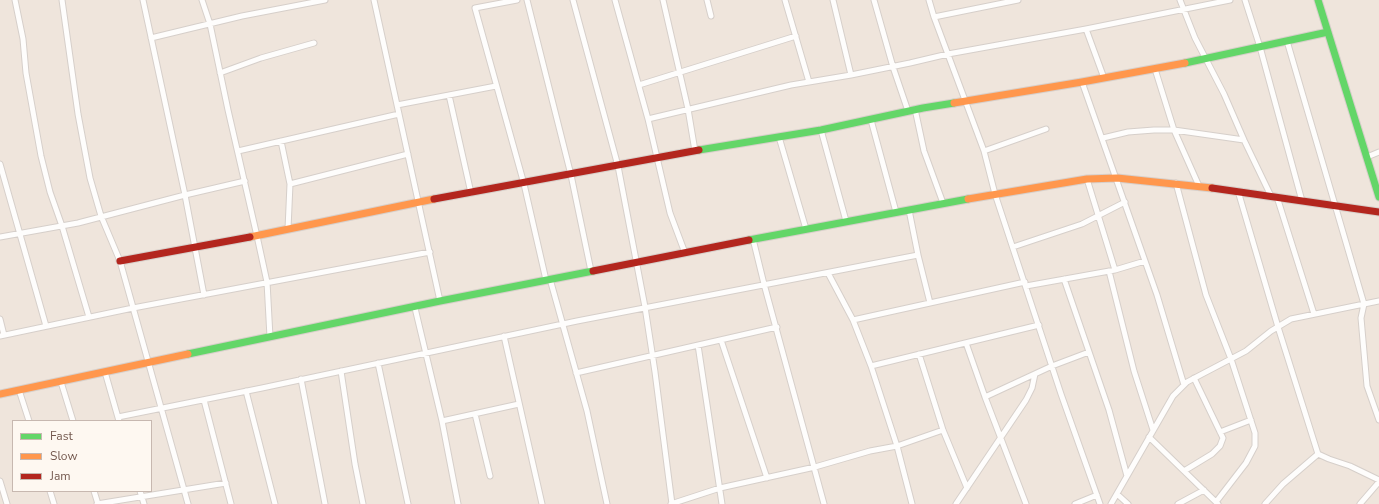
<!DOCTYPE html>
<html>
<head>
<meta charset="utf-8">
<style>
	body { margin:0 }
	#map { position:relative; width:1379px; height:504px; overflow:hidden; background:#f7f3ee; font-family:"Nunito Sans",sans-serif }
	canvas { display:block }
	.legend { position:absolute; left:12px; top:420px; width:140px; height:72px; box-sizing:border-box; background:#fef8f1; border:1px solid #c7b8b0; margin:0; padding:5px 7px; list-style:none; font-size:12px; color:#74594f }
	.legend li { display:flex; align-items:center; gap:8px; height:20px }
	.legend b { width:20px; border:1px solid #c7b8b0 }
</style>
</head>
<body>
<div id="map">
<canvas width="1379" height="504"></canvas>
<ul class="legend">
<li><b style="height:5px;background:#63d668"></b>Fast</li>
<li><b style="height:5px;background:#ff974d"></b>Slow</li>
<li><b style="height:5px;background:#b3261e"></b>Jam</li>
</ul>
</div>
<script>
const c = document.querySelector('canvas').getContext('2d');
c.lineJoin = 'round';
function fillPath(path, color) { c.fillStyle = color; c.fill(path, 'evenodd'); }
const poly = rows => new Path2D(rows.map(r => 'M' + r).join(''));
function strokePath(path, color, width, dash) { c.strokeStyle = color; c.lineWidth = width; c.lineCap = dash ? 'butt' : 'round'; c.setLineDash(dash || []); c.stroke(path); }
fillPath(poly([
	[0,0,1379,0,1379,504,0,504],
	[13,421,151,421,151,491,13,491]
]), '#efe5dc');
const street = poly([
	[15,0,23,39,26,73,41,156,50,192,62,226,89,317],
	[62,0,78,114,90,178,101,216,120,261,188,504],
	[143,0,185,195,204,295],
	[202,0,210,24,228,110,257,236,267,282,270,337],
	[374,0,440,301],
	[517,0,475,8,524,184,546,280],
	[527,0,571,175,591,271],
	[573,0,618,166,645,307,655,372,672,504],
	[615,0,648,119,670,213,685,253],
	[663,0,688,109,695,151],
	[707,0,711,16],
	[785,0,809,82],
	[833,0,851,75],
	[874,0,893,67,908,111],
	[929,0,934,17,984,151,995,194,1061,394,1100,504],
	[1180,0,1195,38,1224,94,1244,140,1271,196],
	[1245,0,1260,47,1302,201],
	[934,17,1018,0],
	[1086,29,1104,78],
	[151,38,242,16,325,0],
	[1287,41,1364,304,1361,318,1367,386,1379,420],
	[1155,69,1174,130,1199,186],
	[220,73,261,58,314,43],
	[1082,82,1157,295,1184,385],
	[639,85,796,36],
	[449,95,471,193],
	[397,105,496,86],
	[915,109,924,151,943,203],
	[648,119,791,85,851,75,910,63,948,54,1086,29,1230,0],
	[871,120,896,212],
	[821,130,846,221],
	[779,137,806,229],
	[1103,138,1128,132,1154,130,1174,130,1244,140],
	[281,141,290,184,288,229],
	[238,151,399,114],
	[984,151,1046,129],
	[1367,157,1379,152],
	[0,164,46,326],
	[1087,179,1115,270],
	[1176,183,1206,295,1231,359,1255,433,1255,446,1246,463,1216,502],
	[290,184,408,154],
	[1238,191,1278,327,1318,454,1329,459,1350,466,1379,480],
	[1277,197,1314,314],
	[909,210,918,255,930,303],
	[0,237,78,223,185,195,245,181],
	[753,239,764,284,824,504],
	[1013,247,1082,224,1125,202],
	[1109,271,1134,371,1153,430],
	[828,273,853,320,871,366,897,446,912,504],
	[550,279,587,411,607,504],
	[1064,279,1109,410,1127,476],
	[1026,286,1115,270,1145,261],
	[415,308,442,421,458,504],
	[0,319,4,335],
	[853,320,1025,282],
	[0,336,133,308,430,252],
	[504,336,542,504],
	[721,340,767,478],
	[966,343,985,397,1026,504],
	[698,345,722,504],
	[919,354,943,430,967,488],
	[378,363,408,504],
	[871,366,1039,325],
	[341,371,355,464,363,504],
	[105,372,119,421],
	[576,373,777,327],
	[301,379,325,504],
	[61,382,73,421],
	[19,390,29,421],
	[246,391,275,504],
	[985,397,1052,366,1089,352],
	[204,400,231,504],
	[475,414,490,476],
	[118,417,262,388,577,321,918,255],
	[442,421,519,404],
	[1220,432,1251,420],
	[1149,437,1218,504],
	[1184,471,1212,454,1220,446,1223,438,1194,378],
	[0,481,7,504],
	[50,491,54,504],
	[94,491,98,504],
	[140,491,144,504],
	[1117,494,1128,504],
	[97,504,226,483],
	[671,504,720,488,815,467,870,451,897,446,943,430],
	[956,504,1026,400,1032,388,1035,374],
	[1075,504,1097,495],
	[1111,504,1173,396,1187,382,1246,351,1271,331,1291,319,1379,301],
	[1178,504,1204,490],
	[1265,504,1283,484,1318,454],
	[1360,504,1379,482]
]);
const fast = poly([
	[1318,0,1379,197],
	[1185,63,1328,32],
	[699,150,821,130,923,108,954,103],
	[749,240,968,199],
	[188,354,440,301,593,271]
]);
const slow = poly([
	[954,103,1082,82,1185,63],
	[968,199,1087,179,1117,178,1212,188],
	[250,237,434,199],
	[0,394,188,354]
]);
const jam = poly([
	[1212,188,1379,212],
	[434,199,699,150],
	[120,261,250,237],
	[593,271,749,240]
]);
strokePath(street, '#d6cfca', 7);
strokePath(fast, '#d7cfca', 9);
strokePath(slow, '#d7cfca', 9);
strokePath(jam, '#d7cfca', 9);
strokePath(street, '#fefdfc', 5);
strokePath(fast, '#63d668', 7);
strokePath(slow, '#ff974d', 7);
strokePath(jam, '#b3261e', 7);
</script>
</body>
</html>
